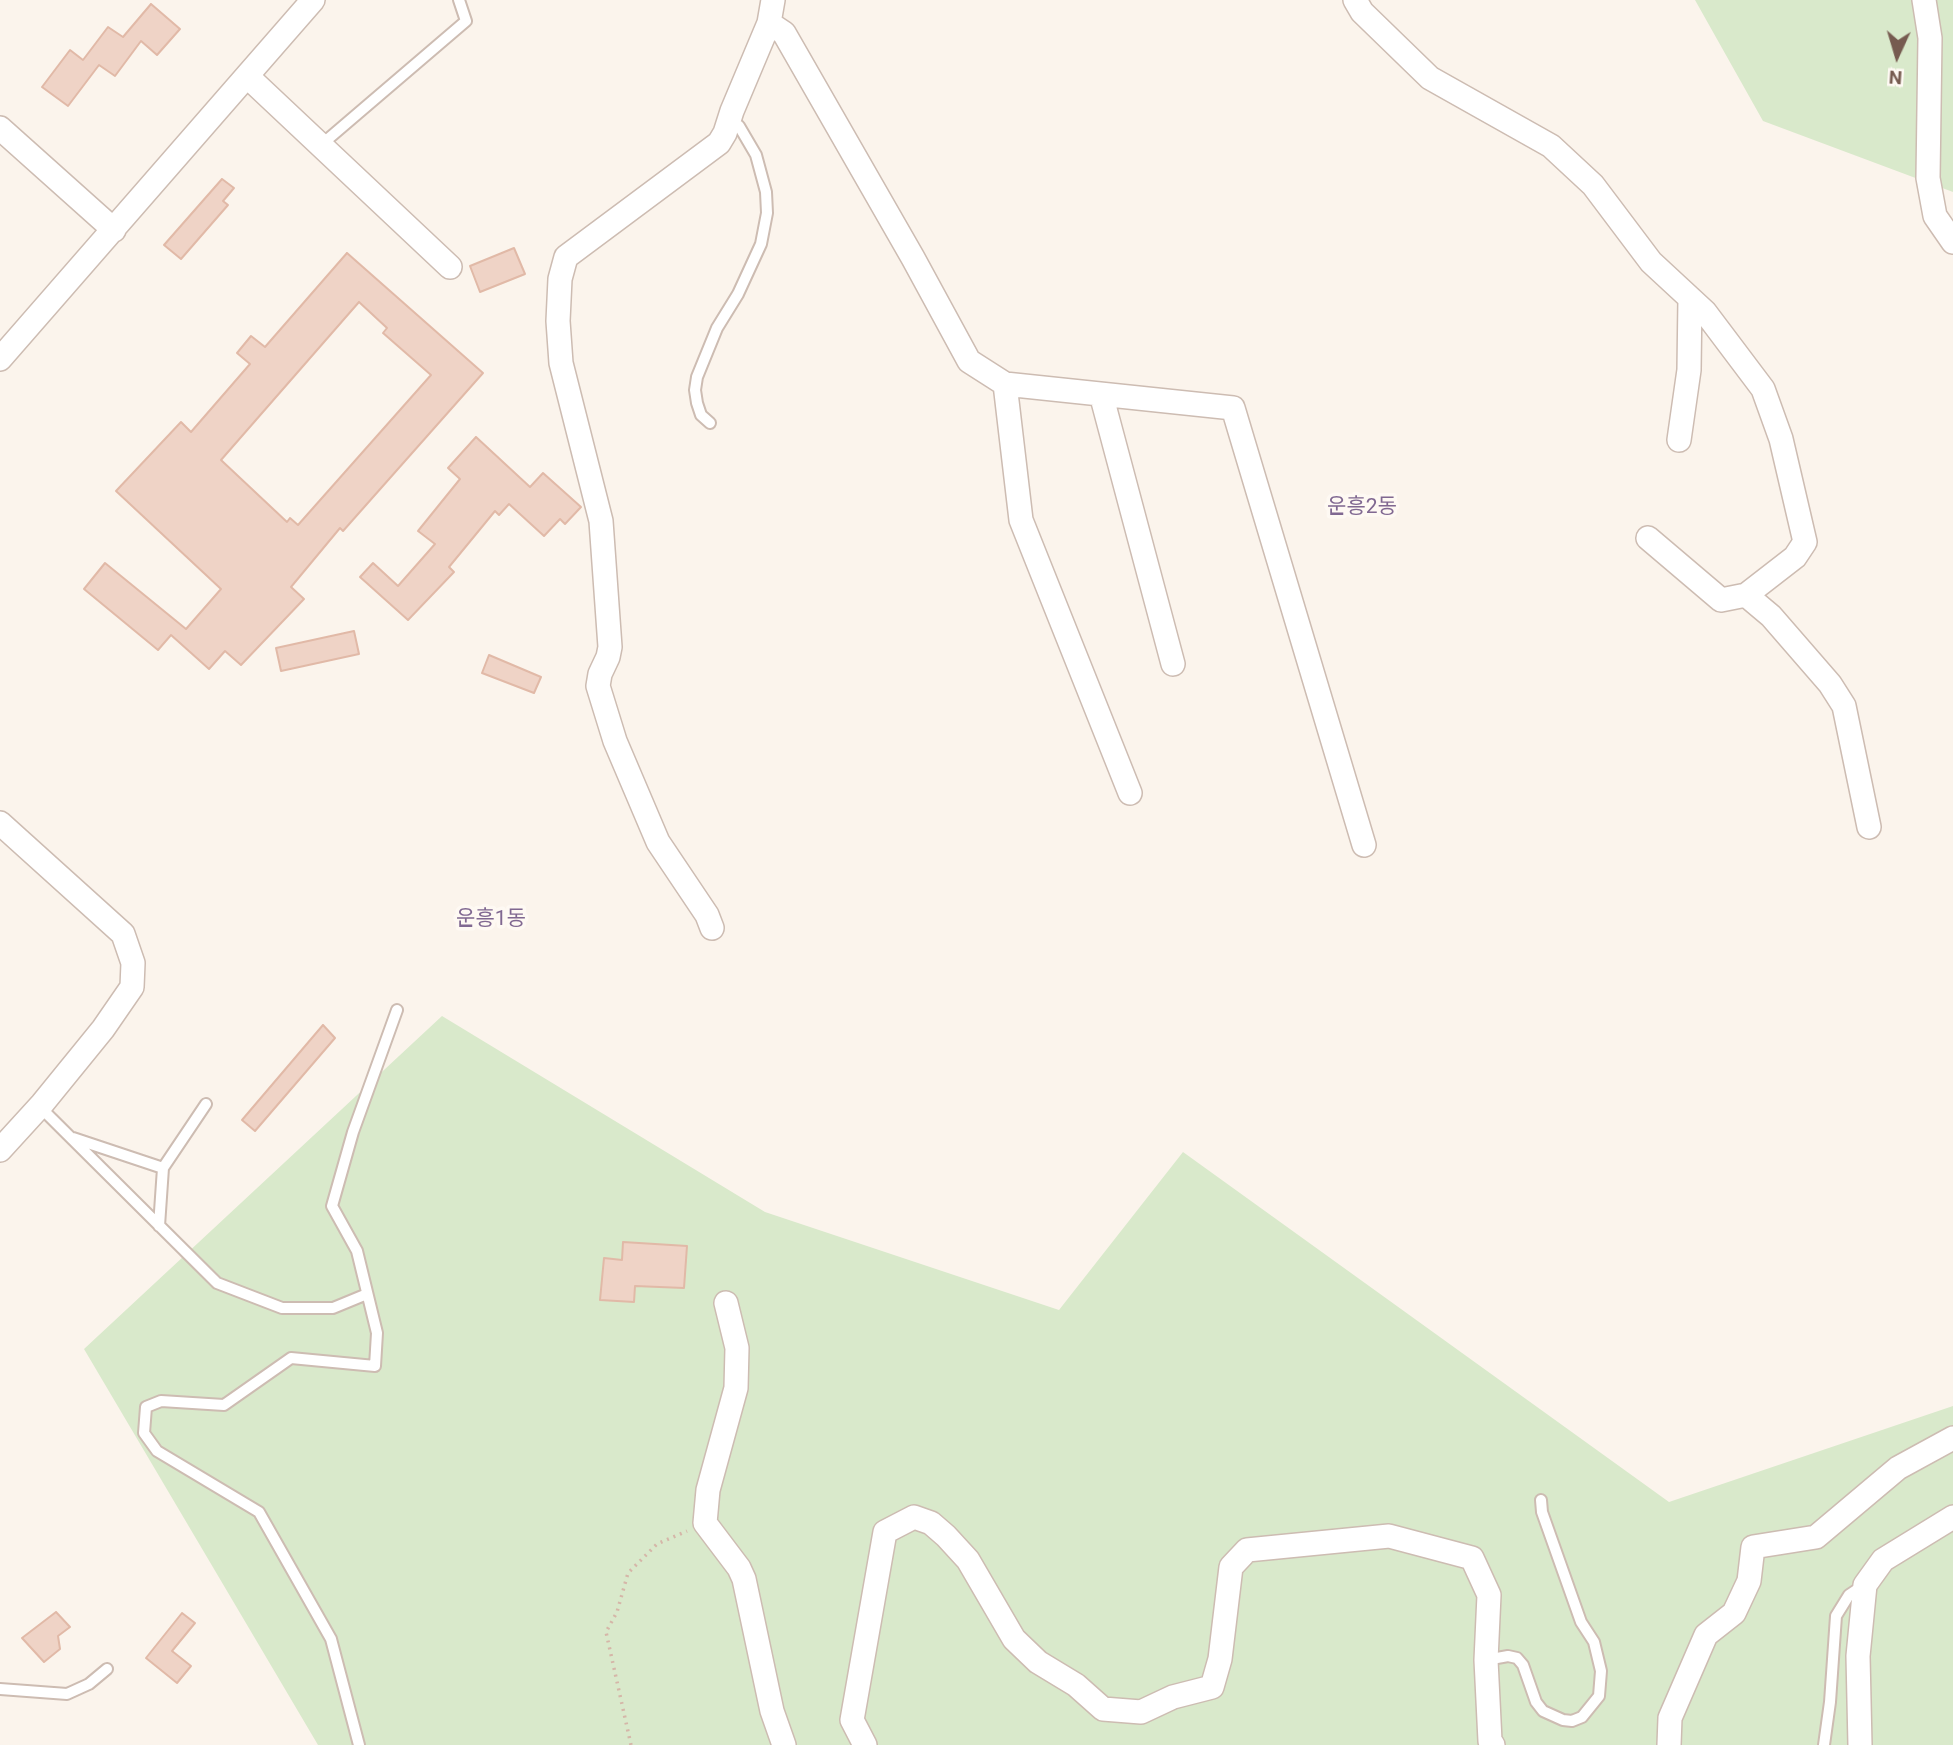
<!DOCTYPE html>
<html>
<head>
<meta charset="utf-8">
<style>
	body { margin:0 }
	#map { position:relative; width:1953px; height:1745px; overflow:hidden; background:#fbf4ec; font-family:Roboto,sans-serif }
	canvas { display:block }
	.north { position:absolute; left:1862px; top:21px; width:70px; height:70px; -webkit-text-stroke:5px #fef9f3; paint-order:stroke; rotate:184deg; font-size:19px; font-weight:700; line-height:28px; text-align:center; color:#765b50 }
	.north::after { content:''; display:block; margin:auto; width:24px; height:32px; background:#765b50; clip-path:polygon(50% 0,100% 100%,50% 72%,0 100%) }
</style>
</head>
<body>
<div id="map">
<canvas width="1953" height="1745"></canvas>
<div class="north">N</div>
</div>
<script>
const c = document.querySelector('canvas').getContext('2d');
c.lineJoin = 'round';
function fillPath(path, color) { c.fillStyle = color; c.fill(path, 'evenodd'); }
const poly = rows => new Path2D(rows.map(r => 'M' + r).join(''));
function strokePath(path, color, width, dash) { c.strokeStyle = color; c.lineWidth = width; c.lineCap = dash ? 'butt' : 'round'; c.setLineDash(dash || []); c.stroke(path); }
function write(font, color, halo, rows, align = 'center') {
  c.font = font + ' Roboto,"Noto Sans KR",sans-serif'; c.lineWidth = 7; c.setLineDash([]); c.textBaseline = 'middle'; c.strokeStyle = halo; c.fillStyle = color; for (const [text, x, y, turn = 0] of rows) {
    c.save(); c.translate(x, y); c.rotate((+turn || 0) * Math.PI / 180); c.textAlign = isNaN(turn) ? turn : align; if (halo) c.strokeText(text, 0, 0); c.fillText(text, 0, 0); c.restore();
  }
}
fillPath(poly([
	[1695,0,1953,0,1953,192,1763,121],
	[442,1016,765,1212,1059,1310,1183,1152,1669,1502,1953,1406,1953,1745,318,1745,84,1349]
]), '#d9e9cb');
const building = poly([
	[151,4,180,29,157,55,141,41,115,76,99,65,68,106,42,87,70,50,83,60,108,27,123,37,151,4],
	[222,179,234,188,223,201,228,205,181,259,164,245,222,179],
	[514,248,525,274,480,292,470,266,514,248],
	[347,253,483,373,343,531,340,528,291,587,304,599,241,665,225,651,209,669,171,635,158,650,84,589,105,563,186,629,221,589,116,491,181,422,191,432,250,364,237,353,251,336,265,347,347,253],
	[359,302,387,328,383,333,431,375,298,525,290,518,287,522,221,460,359,302],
	[476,437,530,487,543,473,581,507,565,524,560,519,544,536,509,504,499,515,495,511,449,567,454,572,408,620,360,577,373,563,398,586,435,544,418,531,460,479,448,468,476,437],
	[354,631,359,654,281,671,276,648,354,631],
	[489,655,541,677,534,693,482,673,489,655],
	[323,1025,335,1038,255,1131,242,1120,323,1025],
	[623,1242,687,1246,684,1288,635,1286,634,1302,600,1300,604,1258,622,1260,623,1242],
	[56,1612,70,1627,58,1636,60,1649,44,1662,22,1638,56,1612],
	[182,1613,195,1623,172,1651,191,1666,177,1683,146,1658,182,1613]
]);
fillPath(building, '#efd3c6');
strokePath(building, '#e1b9a7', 2);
const service = poly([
	[321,145,466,21,459,0],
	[710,423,701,415,697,403,695,390,697,377,717,328,738,294,761,244,767,213,766,192,756,155,739,126,728,124],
	[40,1107,217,1283,282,1308,333,1308,367,1294],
	[73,1138,163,1168],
	[159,1226,163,1168,206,1104],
	[1486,1660,1508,1656,1517,1658,1523,1665,1536,1702,1543,1711,1563,1720,1572,1721,1582,1717,1599,1696,1601,1671,1594,1642,1581,1622,1542,1512,1541,1500],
	[0,1689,67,1694,89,1684,107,1669],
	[359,1745,331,1639,259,1512,157,1451,144,1433,146,1407,161,1401,224,1405,291,1358,375,1366,377,1333,357,1251,332,1206,353,1132,397,1010],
	[1824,1745,1830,1702,1836,1616,1849,1595,1864,1585]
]);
const minor = poly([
	[1355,0,1362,12,1430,78,1551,146,1593,185,1651,262,1705,312,1763,389,1781,439,1805,542,1795,557,1746,595],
	[1924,0,1930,38,1928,178,1935,216,1953,242],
	[769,23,784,33,913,258,969,361,1005,384,1233,408,1364,845],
	[247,76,450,267],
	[0,128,114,230],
	[0,359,313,0],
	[1005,384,1021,520,1130,793],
	[1101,394,1173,664],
	[1679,440,1689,370,1690,298],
	[1648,538,1721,600,1746,595,1771,616,1830,684,1844,706,1869,827],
	[0,823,123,934,133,963,132,987,103,1029,42,1104,0,1150],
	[712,928,707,915,658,842,615,741,598,686,600,674,608,657,610,647,601,521,561,363,558,321,560,279,566,257,719,143,725,133,732,111,769,23,773,0],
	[726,1303,737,1348,736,1388,708,1490,705,1523,739,1568,744,1579,772,1711,784,1745],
	[865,1745,852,1720,885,1532,914,1517,931,1523,946,1536,968,1560,1014,1639,1038,1662,1076,1685,1103,1709,1141,1712,1173,1697,1212,1687,1220,1659,1231,1567,1247,1550,1389,1536,1472,1558,1489,1595,1486,1660,1490,1741,1493,1745],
	[1669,1745,1670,1718,1706,1635,1734,1613,1749,1581,1753,1547,1816,1537,1898,1468,1953,1438],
	[1860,1745,1858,1656,1865,1585,1883,1560,1953,1517]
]);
strokePath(service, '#cdbcb2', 14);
strokePath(minor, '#cdbcb2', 26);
strokePath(poly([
	[631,1745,606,1632,617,1612,628,1573,657,1544,687,1531]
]), '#d5b6a8', 3.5, [2, 5]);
strokePath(service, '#fff', 10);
strokePath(minor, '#fff', 23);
write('21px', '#806891', '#fef9f3', [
	["운흥2동",1362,508],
	["운흥1동",491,920]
]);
</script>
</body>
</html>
